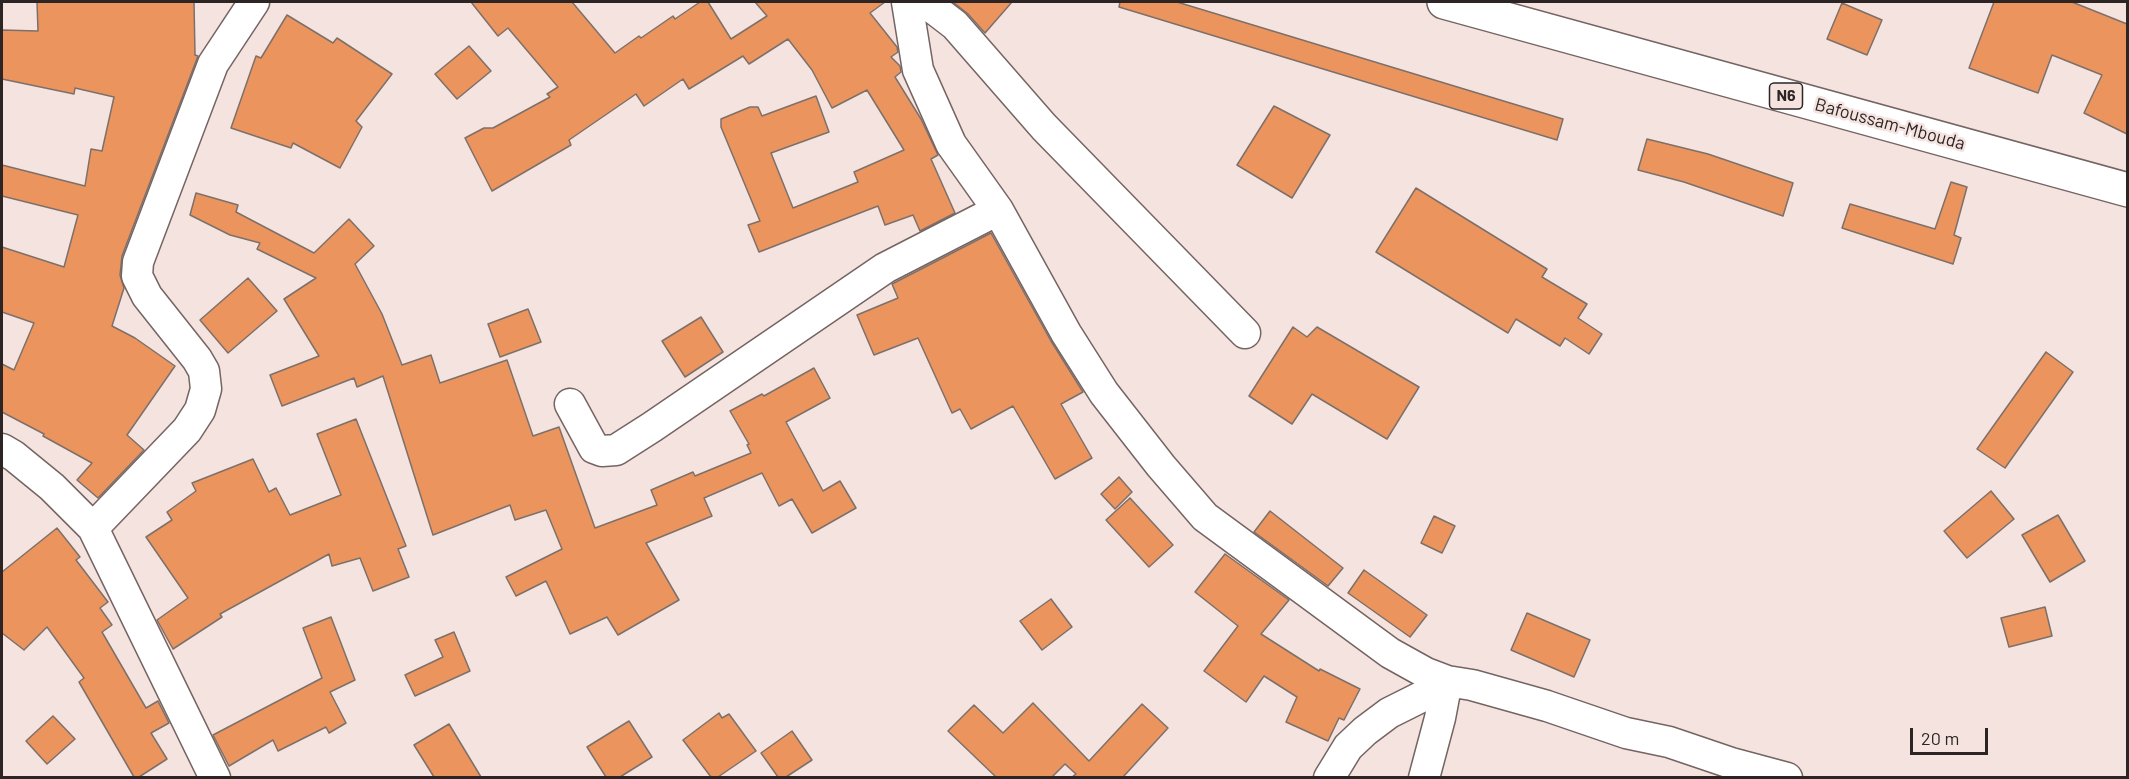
<!DOCTYPE html>
<html>
<head>
<meta charset="utf-8">
<style>
	body { margin:0 }
	#map { position:relative; width:2129px; height:779px; overflow:hidden; background:#f5e3e0; font-family:Barlow,sans-serif }
	canvas { display:block }
	.frame { position:absolute; inset:0; border:3px solid #2c2524; pointer-events:none }
	.scale { position:absolute; left:1910px; top:728px; width:78px; height:27px; box-sizing:border-box; border:3px solid #2c2524; border-top:0; padding-left:8px; font-size:18px; line-height:21px; white-space:nowrap; color:#2c2524; -webkit-text-stroke:4px #f5e3e0; paint-order:stroke }
</style>
</head>
<body>
<div id="map">
<canvas width="2129" height="779"></canvas>
<div class="frame"></div>
<div class="scale">20 m</div>
</div>
<script>
const c = document.querySelector('canvas').getContext('2d');
c.lineJoin = 'round';
function fillPath(path, color) { c.fillStyle = color; c.fill(path, 'evenodd'); }
const poly = rows => new Path2D(rows.map(r => 'M' + r).join(''));
function strokePath(path, color, width, dash) { c.strokeStyle = color; c.lineWidth = width; c.lineCap = dash ? 'butt' : 'round'; c.setLineDash(dash || []); c.stroke(path); }
function write(font, color, halo, rows, align = 'center') {
  c.font = font + ' Barlow,sans-serif'; c.lineWidth = 5; c.setLineDash([]); c.textBaseline = 'middle'; c.strokeStyle = halo; c.fillStyle = color; for (const [text, x, y, turn = 0] of rows) {
    c.save(); c.translate(x, y); c.rotate((+turn || 0) * Math.PI / 180); c.textAlign = isNaN(turn) ? turn : align; if (halo) c.strokeText(text, 0, 0); c.fillText(text, 0, 0); c.restore();
  }
}
const building = poly([
	[37,2,194,2,195,55,198,56,122,256,120,275,124,288,112,326,135,338,175,366,127,435,144,450,98,498,77,480,92,463,43,436,44,434,2,412,2,364,14,370,34,323,2,312,2,247,64,267,78,215,2,196,2,165,85,186,91,149,102,151,114,97,75,88,74,94,2,79,2,30,38,31,37,2],
	[471,2,572,2,615,53,639,36,641,38,673,16,675,19,700,2,708,2,731,39,767,16,755,2,885,2,870,13,897,47,898,52,891,57,900,66,901,72,895,77,921,119,938,155,931,159,955,213,920,231,913,215,885,225,878,206,759,252,748,225,760,221,721,127,721,119,750,107,758,107,762,116,816,96,829,132,771,153,793,208,858,182,854,172,904,150,867,90,832,108,812,70,788,39,749,64,743,56,689,89,683,79,644,106,636,94,569,140,571,145,492,191,465,138,484,128,493,128,550,97,547,94,558,87,508,28,498,36,471,2],
	[953,2,1012,2,985,33,968,14,953,2],
	[1120,2,1177,2,1563,119,1557,140,1119,7,1120,2],
	[1994,2,2072,2,2127,24,2127,134,2084,113,2102,75,2052,55,2038,93,1969,68,1994,2],
	[1842,3,1882,20,1867,55,1827,39,1842,3],
	[287,15,333,43,337,38,392,74,356,121,362,127,340,168,293,143,291,148,231,128,256,56,261,58,287,15],
	[469,46,491,71,457,99,435,74,469,46],
	[1274,106,1330,135,1292,198,1237,165,1274,106],
	[1647,139,1708,154,1793,183,1783,216,1684,182,1638,170,1647,139],
	[1951,182,1967,187,1954,235,1961,238,1953,264,1842,228,1850,204,1935,229,1951,182],
	[1416,188,1547,269,1542,277,1587,304,1578,318,1602,334,1589,354,1565,338,1560,346,1516,319,1508,333,1376,252,1416,188],
	[196,193,238,205,236,212,314,253,349,219,374,246,355,264,382,314,402,365,431,355,440,383,507,360,533,436,559,427,595,528,657,505,651,490,693,472,695,476,751,453,747,445,749,444,730,411,762,394,764,396,814,368,830,398,786,422,823,491,840,481,856,508,812,533,792,499,779,506,762,473,704,498,712,516,646,543,679,600,618,635,607,617,570,634,546,581,516,596,506,577,562,549,546,510,515,520,510,505,433,535,383,376,357,387,354,378,282,406,270,375,319,356,284,299,316,278,257,249,260,243,230,235,190,215,196,193],
	[991,233,1051,341,1083,392,1061,404,1092,458,1055,479,1013,406,971,429,960,409,952,413,918,338,874,355,857,315,898,298,892,284,894,283,991,233],
	[248,278,277,311,228,353,200,320,248,278],
	[528,309,541,342,500,357,488,324,528,309],
	[701,317,723,352,685,377,662,341,701,317],
	[1293,327,1307,337,1317,327,1419,387,1387,439,1312,394,1292,424,1249,396,1293,327],
	[2046,352,2073,372,2005,468,1977,449,2046,352],
	[356,419,406,546,398,549,409,577,373,591,360,558,332,566,329,554,220,614,222,617,173,649,157,620,188,598,146,537,172,520,167,512,196,491,192,483,253,459,269,492,276,488,290,515,341,495,317,434,356,419],
	[1119,477,1132,492,1115,509,1101,494,1119,477],
	[1991,491,2014,519,1967,558,1944,531,1991,491],
	[1130,498,1173,545,1149,567,1106,520,1130,498],
	[1270,511,1343,568,1328,586,1254,532,1270,511],
	[2058,515,2085,561,2050,582,2022,535,2058,515],
	[1434,516,1455,526,1442,553,1421,543,1434,516],
	[57,528,80,557,76,560,108,602,100,608,112,625,102,632,146,708,158,701,169,723,151,733,167,759,139,777,134,777,79,682,84,678,47,627,24,650,2,633,2,572,57,528],
	[1225,554,1289,600,1261,634,1319,671,1320,669,1360,689,1344,720,1339,718,1328,741,1286,722,1297,697,1264,676,1246,702,1204,671,1238,626,1195,592,1225,554],
	[1364,570,1427,615,1410,637,1348,593,1364,570],
	[1051,599,1072,627,1042,650,1020,621,1051,599],
	[2045,607,2052,636,2009,647,2001,618,2045,607],
	[1527,613,1590,640,1574,677,1511,650,1527,613],
	[331,617,355,680,330,692,346,723,329,733,326,727,278,751,273,740,229,766,213,735,322,678,303,628,331,617],
	[454,632,470,671,415,696,405,675,443,657,435,640,454,632],
	[1033,703,1089,761,1142,704,1168,728,1123,777,1072,777,1076,774,1065,764,1052,777,996,777,948,731,974,705,1003,733,1033,703],
	[719,713,722,718,729,714,756,751,718,777,711,777,683,740,719,713],
	[53,716,75,739,47,764,26,741,53,716],
	[629,721,652,757,620,777,606,777,587,747,629,721],
	[449,724,481,777,434,777,414,745,449,724],
	[792,731,812,760,786,777,778,777,761,753,792,731]
]);
fillPath(building, '#ec945e');
strokePath(building, '#7d7069', 1.5);
const minor = poly([
	[907,2,918,70,951,144,998,210,1066,333,1104,393,1161,466,1205,517,1390,653,1426,673,1447,681,1472,685,1547,706,1626,733,1669,742,1731,763,1787,778],
	[925,2,955,25,1044,127,1245,333],
	[570,404,594,448,602,451,616,450,652,427,885,268,998,210],
	[2,449,14,456,52,487,93,528,215,778],
	[93,528,187,430,200,410,206,389,204,371,197,359,147,296,137,276,138,262,213,64,254,2],
	[1329,778,1348,747,1365,731,1389,713,1425,695,1446,688],
	[1424,778,1440,718,1447,681]
]);
const trunk = poly([
	[1444,2,2128,190]
]);
strokePath(minor, '#746462', 33);
strokePath(trunk, '#746462', 36);
strokePath(minor, '#fff', 30);
strokePath(trunk, '#fff', 33);
for (const [x, y, w] of [
	[1786,96,33]
]) { const box = new Path2D(); box.roundRect(x - w / 2, y - 13, w, 26, 4.5); c.fillStyle = '#f5e3e0'; c.fill(box); strokePath(box, '#2c2524', 1.5); }
write('bold 16px', '#2c2524', null, [
	["N6",1786,96]
]);
write('18px', '#2c2524', '#f5e3e0', [
	["Bafoussam-Mbouda",1890,124,15]
]);
</script>
</body>
</html>
